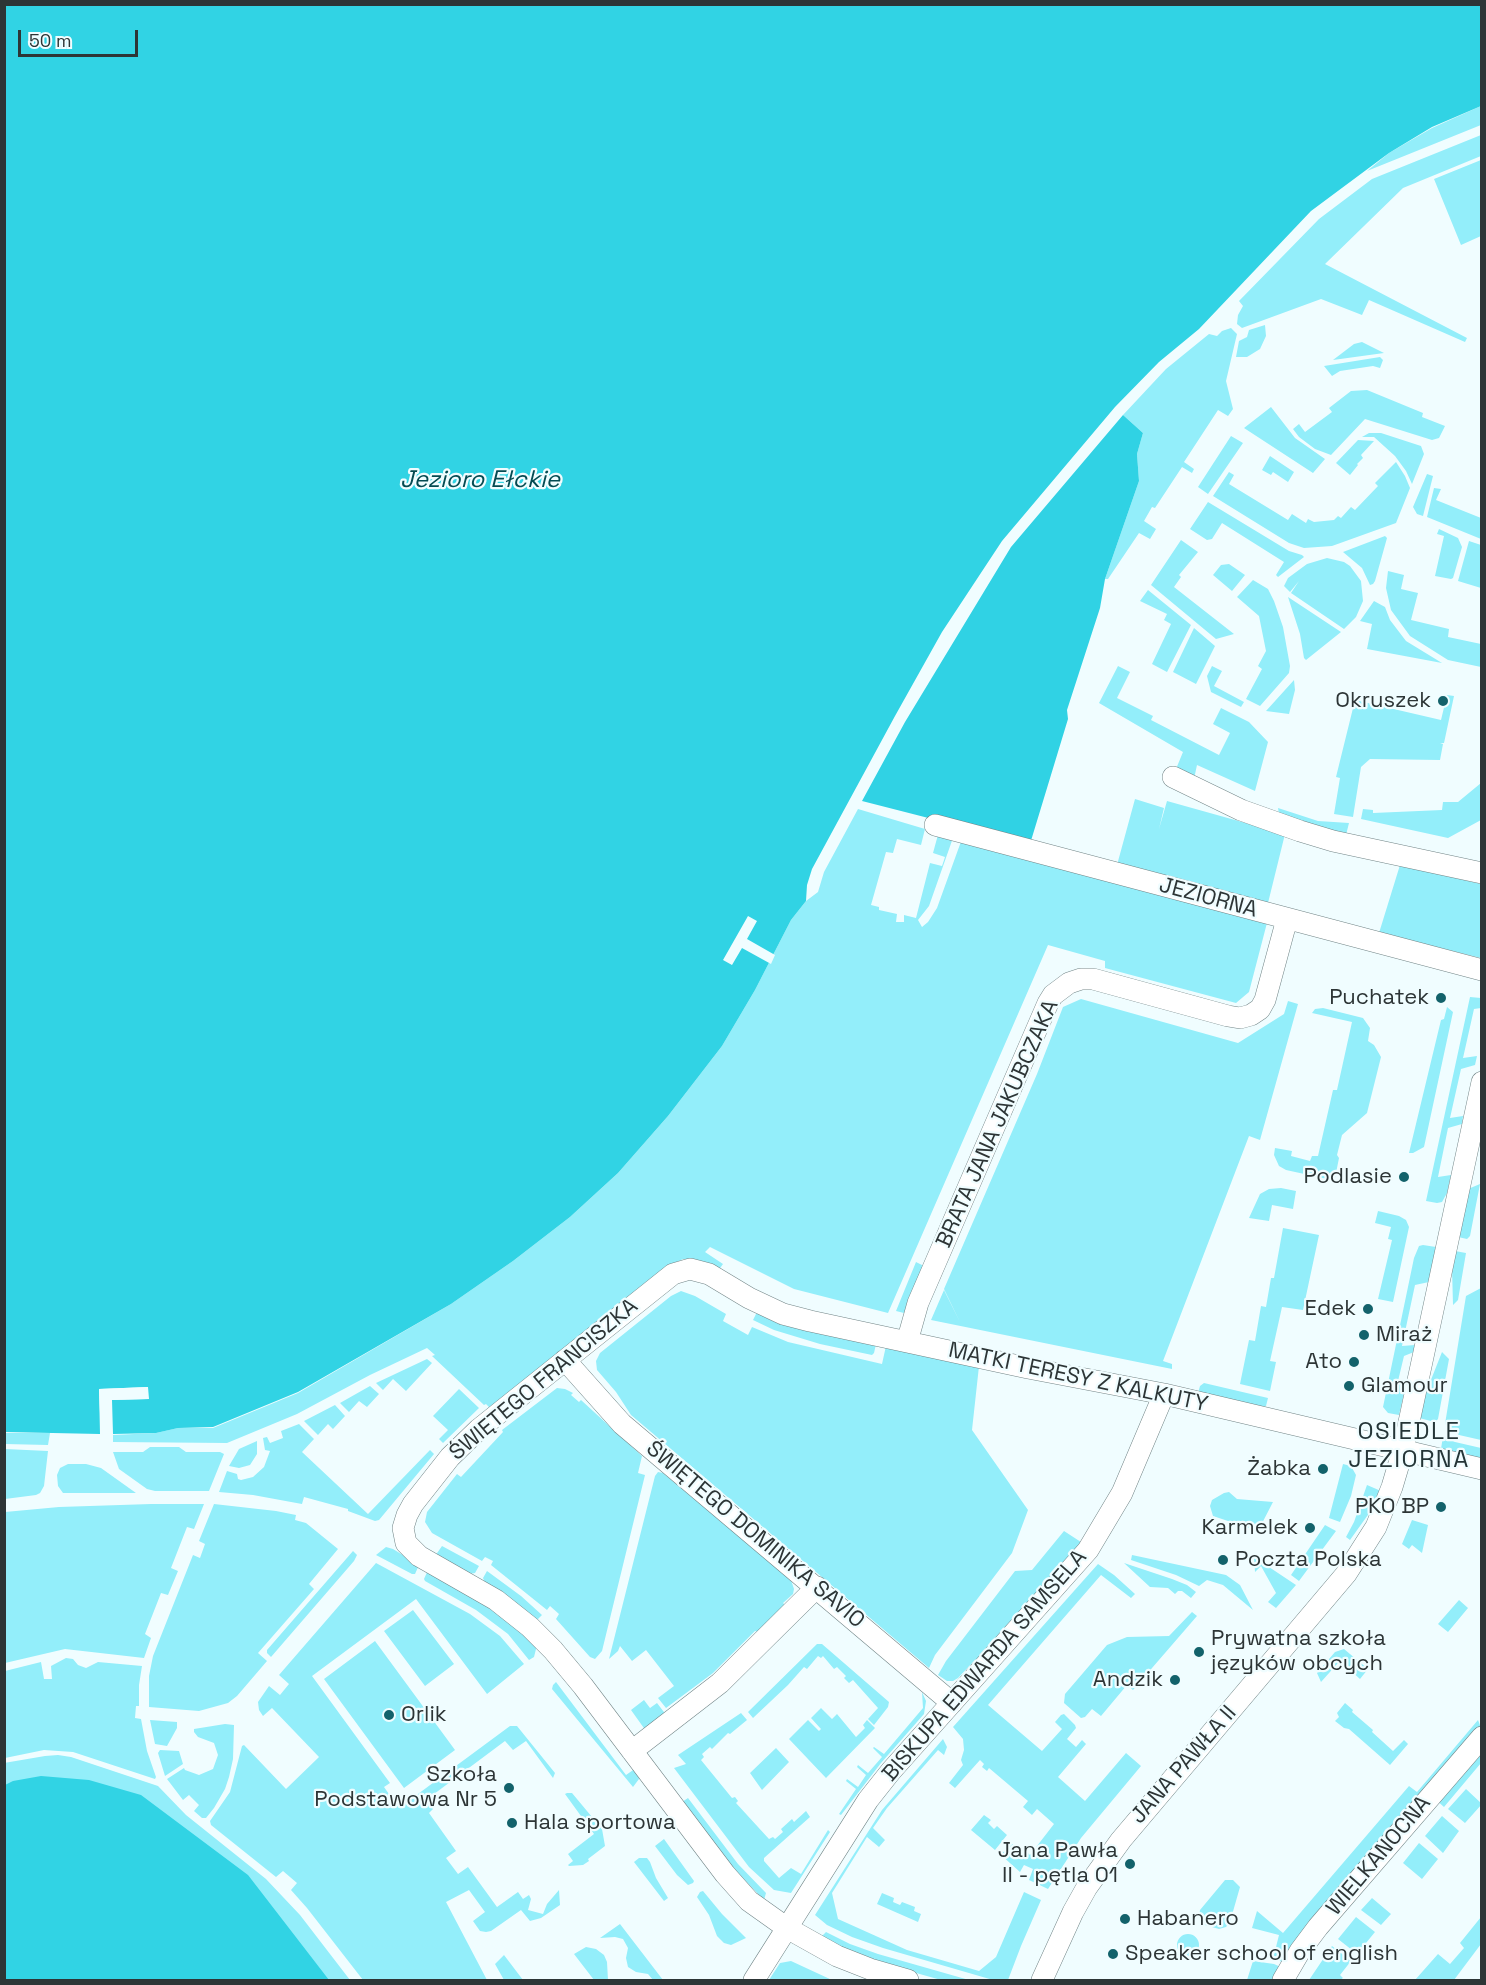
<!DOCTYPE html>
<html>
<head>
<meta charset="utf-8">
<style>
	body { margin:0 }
	#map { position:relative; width:1486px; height:1985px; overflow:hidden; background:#f0fdff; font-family:"Space Grotesk",sans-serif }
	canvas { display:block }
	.frame { position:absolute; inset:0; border:6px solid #2d3536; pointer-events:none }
	.scale { position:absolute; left:18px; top:30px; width:120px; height:27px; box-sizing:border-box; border:3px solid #2d3536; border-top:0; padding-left:8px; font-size:18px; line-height:21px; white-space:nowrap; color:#2d3536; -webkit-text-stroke:4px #f0fdff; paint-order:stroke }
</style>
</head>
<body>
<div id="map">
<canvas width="1486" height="1985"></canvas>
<div class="frame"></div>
<div class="scale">50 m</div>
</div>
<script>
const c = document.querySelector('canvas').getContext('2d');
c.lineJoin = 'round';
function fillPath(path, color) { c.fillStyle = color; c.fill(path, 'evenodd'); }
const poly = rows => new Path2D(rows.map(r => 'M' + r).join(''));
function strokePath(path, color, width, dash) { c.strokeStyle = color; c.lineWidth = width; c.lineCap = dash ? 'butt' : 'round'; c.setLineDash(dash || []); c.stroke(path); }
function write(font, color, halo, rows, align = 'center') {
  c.font = font + ' "Space Grotesk",sans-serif'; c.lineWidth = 4.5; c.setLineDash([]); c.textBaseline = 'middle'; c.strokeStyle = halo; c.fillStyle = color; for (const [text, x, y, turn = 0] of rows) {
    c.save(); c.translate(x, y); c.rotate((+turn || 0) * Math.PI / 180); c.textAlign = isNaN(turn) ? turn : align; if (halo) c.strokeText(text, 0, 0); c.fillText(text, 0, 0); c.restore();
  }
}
fillPath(poly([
	[1481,106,1481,125,1367,171,1389,153,1432,128],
	[1481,135,1481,156,1403,188,1325,264,1467,338,1465,342,1369,300,1362,315,1321,299,1242,328,1237,324,1238,315,1243,306,1239,301,1319,219,1372,179],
	[1481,160,1481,236,1461,245,1434,179],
	[1265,325,1266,336,1260,349,1247,357,1236,357,1239,341,1247,337,1249,330],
	[1231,328,1237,334,1226,381,1233,409,1228,416,1218,410,1184,462,1194,469,1192,473,1182,467,1155,508,1152,507,1144,521,1156,529,1150,539,1139,533,1108,579,1105,579,1139,481,1137,454,1143,433,1123,415,1166,369,1209,334,1217,336,1222,331],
	[1362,342,1384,353,1333,360,1354,344],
	[1380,357,1383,360,1380,368,1373,366,1340,371,1332,376,1324,366],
	[1367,390,1423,413,1422,417,1445,426,1439,438,1432,440,1365,419,1331,455,1315,449,1299,437,1293,429,1299,424,1305,432,1332,412,1329,408,1351,391],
	[1271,407,1295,438,1325,459,1313,473,1244,428],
	[1369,433,1381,433,1421,446,1424,454,1412,484,1406,471,1395,456,1374,437,1362,437],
	[1231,436,1243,443,1208,494,1198,487],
	[1358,440,1374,441,1361,455,1363,458,1357,464,1358,465,1350,475,1336,463],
	[1270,456,1294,472,1288,482,1273,472,1271,475,1262,470],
	[1396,462,1405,476,1410,488,1396,523,1332,546,1304,548,1289,543,1213,496,1229,472,1234,475,1229,484,1288,520,1292,514,1306,523,1308,519,1314,522,1334,520,1338,516,1341,518,1351,507,1355,510,1378,486,1375,483],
	[1427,474,1433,476,1423,516,1417,514,1413,507],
	[1434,488,1441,489,1436,500,1481,518,1481,539,1427,517],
	[1208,502,1289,551,1302,555,1304,557,1278,577,1276,575,1284,562,1222,523,1212,539,1207,540,1190,529],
	[1439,529,1458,538,1462,547,1453,578,1451,579,1435,576,1444,536,1437,534],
	[1385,536,1387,538,1375,581,1373,584,1370,585,1362,568,1343,552],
	[1181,540,1198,552,1179,575,1181,577,1174,587,1234,634,1216,639,1151,585],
	[1469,541,1481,545,1481,588,1458,581],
	[1327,558,1344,562,1350,566,1361,581,1363,601,1356,617,1344,629,1291,593,1299,581,1290,592,1284,586,1288,578,1307,564],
	[1229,564,1245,575,1232,591,1213,575,1221,565],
	[1388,571,1404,575,1401,589,1418,593,1411,620,1449,629,1448,637,1481,644,1481,667,1448,660,1410,636,1391,610,1386,588],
	[1253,580,1268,589,1274,601,1283,627,1290,666,1289,673,1260,706,1246,699,1262,669,1258,666,1266,651,1259,616,1237,597],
	[1148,590,1191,625,1167,672,1152,664,1171,624,1164,620,1167,614,1140,601],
	[1288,597,1341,632,1306,660,1304,658,1300,634],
	[1374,601,1385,607,1390,620,1406,641,1442,663,1367,649,1372,624,1360,621],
	[1194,628,1215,646,1196,684,1173,672],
	[1118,666,1130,672,1117,698,1153,716,1151,720,1219,755,1230,733,1213,724,1221,708,1249,722,1268,742,1255,791,1197,765,1194,779,1176,769,1183,752,1099,703],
	[1212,666,1222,671,1214,686,1244,702,1241,707,1211,692,1207,676],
	[1294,680,1295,690,1289,714,1266,711],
	[1447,695,1454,696,1444,743,1440,743,1443,744,1440,760,1370,759,1361,767,1353,817,1334,814,1340,778,1336,777,1355,700,1441,720],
	[1481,783,1481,820,1448,838,1361,819,1363,809,1373,810,1373,813,1442,810,1443,802,1458,802],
	[1135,799,1164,808,1159,829,1167,801,1285,834,1268,903,1117,865],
	[1278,808,1318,821,1349,823,1346,835,1279,814],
	[858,809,925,829,921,845,897,839,893,853,886,852,871,905,879,907,879,910,897,914,896,922,904,922,904,915,916,918,930,863,942,866,945,857,933,853,939,831,954,835,929,906,918,920,922,927,928,922,937,908,963,836,1268,919,1249,992,1236,1003,1105,968,1105,961,1048,945,888,1313,794,1289,710,1247,705,1252,723,1264,718,1271,691,1259,683,1259,675,1263,451,1444,447,1445,489,1407,486,1404,484,1405,432,1356,435,1355,427,1348,370,1375,297,1414,227,1443,113,1442,113,1435,156,1433,178,1428,213,1428,298,1393,451,1304,513,1261,570,1217,618,1173,668,1116,722,1046,755,990,791,920,806,901,818,892,824,872],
	[1400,865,1481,884,1481,958,1379,933],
	[1470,997,1481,998,1481,1008,1474,1009,1463,1058,1477,1056,1475,1065,1461,1069,1450,1118,1463,1116,1462,1124,1448,1128,1438,1177,1451,1175,1447,1193,1442,1202,1437,1203,1426,1201],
	[1081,999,1238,1043,1284,1014,1288,1001,1298,1004,1260,1140,1249,1136,1163,1361,1172,1364,1172,1369,931,1320,944,1290,960,1322,944,1289,1037,1074,1063,1007],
	[1447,1007,1453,1012,1424,1147,1413,1153,1409,1153,1441,1020,1444,1019],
	[1323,1008,1363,1018,1370,1028,1368,1041,1374,1045,1381,1057,1367,1113,1342,1135,1337,1155,1339,1158,1335,1178,1332,1180,1286,1170,1279,1166,1274,1155,1275,1148,1292,1151,1291,1156,1310,1161,1312,1156,1318,1156,1333,1090,1337,1090,1352,1022,1312,1013,1315,1009],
	[1480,1184,1470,1236,1467,1239,1458,1237,1468,1189],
	[1281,1188,1296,1191,1293,1209,1272,1205,1269,1221,1249,1218,1260,1194,1269,1189],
	[1378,1211,1399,1216,1406,1220,1409,1227,1393,1302,1378,1299,1392,1240,1388,1239,1391,1227,1375,1223],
	[1283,1228,1319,1235,1303,1310,1282,1307,1270,1361,1276,1362,1270,1391,1240,1384,1249,1340,1255,1341,1261,1306,1266,1307,1271,1278,1274,1278],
	[1423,1245,1436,1247,1429,1282,1415,1285,1402,1346,1415,1345,1414,1352,1404,1356,1398,1381,1405,1389,1399,1415,1388,1413,1383,1407,1414,1258,1419,1246],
	[1455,1251,1466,1253,1458,1300,1453,1305,1452,1268],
	[916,1262,926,1267,908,1314,896,1311],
	[1481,1288,1481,1440,1459,1435,1445,1424,1466,1296],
	[681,1291,695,1296,726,1314,723,1321,748,1335,752,1327,788,1342,882,1364,886,1346,979,1366,972,1430,1028,1510,1012,1553,935,1655,929,1668,631,1415,616,1392,597,1370,596,1361,600,1353,671,1296],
	[761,1312,876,1344,874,1353,872,1355,820,1344,774,1330,753,1320,756,1314],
	[1442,1352,1449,1359,1438,1419,1435,1422,1419,1418,1423,1400],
	[427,1359,432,1363,406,1391,393,1379,383,1390,376,1383],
	[1204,1383,1268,1398,1266,1406,1262,1407,1198,1393,1200,1386],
	[370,1386,379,1394,367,1407,359,1401,349,1412,340,1403],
	[557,1388,565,1389,573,1393,571,1395,579,1402,581,1400,642,1456,638,1473,645,1475,602,1651,595,1659,590,1657,556,1619,559,1614,550,1606,547,1610,491,1565,493,1561,485,1557,482,1561,432,1533,425,1522,427,1512,457,1474,461,1477,503,1432,502,1430],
	[459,1389,479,1408,443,1443,439,1439,448,1430,433,1416],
	[335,1405,345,1416,333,1429,328,1424,318,1435,304,1421],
	[299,1424,314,1439,302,1452,368,1514,430,1450,434,1454,379,1520,375,1521,348,1511,348,1509,304,1497,302,1504,253,1495,219,1492,227,1471,237,1474,238,1479,241,1480,253,1477,264,1467,270,1451,265,1450,263,1438,267,1437,270,1443,283,1438,281,1431],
	[5,1433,50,1433,48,1445,5,1444],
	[1443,1436,1455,1442,1481,1448,1481,1459,1441,1449],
	[257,1441,257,1454,250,1465,239,1468,229,1466,239,1449],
	[150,1447,179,1447,186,1452,220,1452,224,1454,209,1491,155,1491,147,1489,119,1469,113,1452,143,1452],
	[5,1449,48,1451,44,1486,40,1493,36,1495,5,1499],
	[68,1464,86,1464,101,1468,136,1493,63,1493,58,1486,57,1475,60,1468],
	[1343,1464,1351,1466,1356,1475,1351,1496,1340,1522,1329,1518],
	[658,1472,663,1473,791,1580,794,1589,793,1594,783,1603,787,1607,758,1632,755,1631,713,1673,666,1708,658,1698,674,1686,646,1650,632,1661,620,1646,618,1651,609,1659,655,1476],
	[1367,1485,1381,1491,1375,1505,1350,1540,1346,1537,1354,1522],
	[1229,1492,1237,1499,1273,1502,1258,1531,1213,1516,1210,1506,1212,1500,1224,1493],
	[151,1504,204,1504,194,1529,187,1527,171,1568,178,1571,168,1595,161,1593,145,1634,151,1638,144,1658,65,1649,5,1663,5,1512,59,1507],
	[214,1504,276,1511,296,1515,295,1520,306,1523,338,1549,309,1584,314,1589,258,1653,267,1661,237,1696,228,1703,199,1711,149,1707,149,1676,153,1656,193,1555,200,1558,205,1544,199,1541],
	[1412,1520,1428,1525,1422,1553,1412,1545,1409,1549,1402,1544],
	[1325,1525,1336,1531,1299,1581,1291,1575],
	[1064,1531,1084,1544,979,1663,975,1660,958,1678,953,1681,947,1681,938,1675,946,1661,1015,1571,1032,1570],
	[442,1546,479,1566,475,1573,469,1574,435,1556],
	[386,1547,393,1549,419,1565,415,1574,412,1574,376,1555],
	[353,1551,357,1555,354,1561,271,1657,267,1653,267,1650],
	[1132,1555,1226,1575,1240,1585,1253,1610,1223,1585,1207,1580,1199,1586,1176,1575,1131,1560],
	[1254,1557,1296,1585,1276,1608,1268,1602,1276,1593,1261,1566,1255,1572],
	[376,1563,470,1614,500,1636,524,1664,487,1694,416,1599,312,1676,390,1783,384,1787,399,1808,510,1726,517,1726,555,1773,553,1778,526,1741,513,1750,505,1741,426,1800,433,1809,429,1813,456,1851,446,1858,458,1874,468,1867,497,1907,518,1892,523,1899,529,1895,531,1899,528,1910,543,1914,547,1904,559,1890,560,1905,541,1918,530,1921,521,1910,491,1931,486,1932,480,1931,473,1921,485,1912,469,1890,446,1902,487,1980,437,1980,436,1979,436,1980,363,1980,307,1908,291,1890,297,1883,283,1871,276,1877,211,1825,210,1821,230,1792,242,1746,244,1745,286,1789,319,1757,272,1708,263,1716,259,1710,258,1702,269,1686,280,1695,289,1684,279,1675],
	[1124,1563,1172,1579,1187,1585,1196,1592,1191,1598,1182,1591,1178,1591,1175,1594,1168,1588,1150,1587],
	[1098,1564,1114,1575,1135,1594,1131,1598,1101,1575,988,1705,1042,1751,1062,1729,1055,1722,1061,1715,1064,1714,1075,1725,1076,1728,1067,1739,1076,1747,1082,1740,1086,1744,1058,1777,1085,1801,1126,1753,1141,1766,1081,1838,1048,1889,1029,1880,1033,1869,1024,1865,1020,1872,1001,1855,1011,1843,1021,1852,1024,1849,1030,1855,1054,1824,1037,1809,1032,1815,1023,1807,1028,1801,989,1768,987,1771,982,1767,984,1764,980,1760,955,1788,949,1783,963,1765,961,1760,964,1750,963,1739,953,1727],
	[428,1570,481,1600,537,1645,534,1657,529,1660,508,1634,476,1610,425,1581,424,1579],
	[487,1571,521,1596,542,1615,538,1619,533,1619,485,1583,483,1578],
	[1459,1600,1468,1608,1448,1632,1438,1624],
	[413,1610,454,1664,425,1686,384,1631],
	[1192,1612,1197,1616,1133,1690,1127,1685,1101,1716,1092,1709,1085,1717,1081,1718,1064,1703,1065,1694,1107,1645,1127,1637,1169,1636],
	[375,1641,455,1750,404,1788,324,1679],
	[817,1644,822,1644,889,1702,888,1707,874,1725,868,1719,878,1708,853,1680,849,1683,844,1678,846,1676,837,1667,834,1669,823,1656,821,1658,818,1656,807,1669,804,1667,788,1685,753,1718,748,1712],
	[1344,1649,1368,1669,1360,1679,1342,1663,1338,1663,1321,1682,1317,1673,1335,1652],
	[66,1658,73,1659,78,1665,86,1668,98,1662,142,1666,139,1685,139,1706,136,1706,135,1718,141,1719,147,1751,156,1777,155,1779,73,1752,44,1750,5,1758,5,1671,41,1662,44,1679,52,1679,51,1666],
	[556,1682,626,1775,636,1768,639,1779,633,1787,552,1689,553,1685],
	[922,1692,926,1701,924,1714,881,1763,841,1815,839,1814,856,1789,846,1781,847,1779,858,1787,866,1775,857,1767,858,1765,868,1773,882,1757,873,1748,874,1747,884,1754,923,1708],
	[644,1700,650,1708,657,1703,667,1716,646,1731,631,1710],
	[1345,1703,1353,1710,1352,1712,1373,1730,1372,1732,1393,1751,1404,1740,1408,1744,1390,1765,1349,1729,1344,1728,1335,1721,1339,1717,1337,1713],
	[821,1708,832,1719,837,1714,856,1737,865,1728,863,1725,867,1720,875,1728,826,1778,789,1739,808,1720,819,1731,821,1729,811,1718],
	[741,1713,747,1720,730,1734,728,1733,712,1749,710,1747,702,1754,704,1757,701,1760,732,1798,735,1797,738,1801,736,1803,769,1839,773,1837,775,1839,783,1832,781,1829,792,1819,794,1822,806,1811,810,1817,764,1858,764,1861,779,1878,791,1868,801,1874,828,1830,830,1832,791,1893,774,1890,749,1867,674,1768,686,1764,678,1755],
	[150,1720,177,1722,177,1728,167,1746,155,1744],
	[1478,1720,1481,1728,1286,1963,1273,1959,1279,1935,1252,1928,1257,1911,1283,1933,1409,1786,1417,1792],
	[225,1724,234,1725,233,1759,229,1777,225,1789,214,1808,206,1818,202,1818,194,1811,199,1805,189,1795,183,1800,167,1779,184,1768,185,1770,199,1775,213,1769,218,1755,214,1743,198,1737,194,1732,194,1729],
	[943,1739,947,1747,944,1755,938,1750,887,1808,873,1828,885,1840,879,1847,867,1837,832,1893,838,1919,907,1950,979,1971,996,1957,1024,1892,1041,1900,1021,1946,1008,1980,993,1980,883,1948,852,1937,827,1925,815,1915,882,1810],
	[1481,1746,1481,1763,1444,1807,1435,1799],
	[776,1748,789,1762,762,1790,750,1773],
	[160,1750,179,1751,183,1764,165,1776,158,1753],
	[58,1755,71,1757,158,1786,186,1815,266,1879,300,1915,350,1980,195,1980,5,1856,4,1763,45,1756],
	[1466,1789,1482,1804,1465,1823,1448,1809],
	[567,1793,572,1793,602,1829,605,1846,588,1859,589,1861,583,1865,569,1866,568,1865,573,1861,568,1854,594,1834,565,1794],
	[688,1798,738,1864,766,1893,764,1900,733,1868,682,1802],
	[984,1815,991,1820,988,1823,994,1829,997,1826,1007,1835,995,1850,971,1830],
	[1442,1816,1459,1831,1443,1853,1425,1836],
	[664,1839,694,1881,693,1883,688,1885,677,1875,655,1846],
	[1419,1843,1438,1859,1422,1879,1403,1863],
	[639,1858,647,1858,650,1862,656,1878,668,1898,664,1901,634,1862],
	[1225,1880,1233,1880,1240,1887,1230,1922,1226,1927,1219,1929,1205,1925,1199,1917,1200,1910],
	[703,1891,722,1914,746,1938,731,1945,724,1943,717,1936,709,1915,697,1897,700,1892],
	[882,1893,894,1898,893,1902,900,1905,902,1902,915,1907,914,1911,921,1914,918,1922,877,1904],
	[1372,1898,1391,1914,1381,1925,1361,1910],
	[1356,1917,1375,1932,1357,1954,1338,1939],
	[1481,1917,1481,1944,1454,1980,1415,1980,1438,1954,1450,1964,1464,1948,1460,1943],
	[620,1924,663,1980,653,1980,648,1974,636,1972,628,1967,626,1958,628,1948,623,1939,615,1937,600,1938],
	[826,1932,850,1944,878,1954,969,1980,941,1980,870,1960,821,1937],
	'1177 1945a11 11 0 1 1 22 0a11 11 0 1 1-22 0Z',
	[1332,1946,1351,1961,1340,1975,1343,1978,1340,1980,1309,1980],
	[586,1947,596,1949,604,1955,607,1962,608,1980,594,1980,574,1954],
	[504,1955,523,1980,504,1980,495,1964],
	[791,1961,832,1980,769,1980,780,1963],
	[1253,1961,1274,1964,1283,1968,1276,1980,1247,1980]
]), '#93eefa');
fillPath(poly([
	[1123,415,1143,433,1137,454,1139,481,1105,579,1100,608,1067,710,1068,719,1030,844,862,801,905,722,1011,547]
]), '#30d2e4');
fillPath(poly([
	[5,5,1481,5,1481,106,1432,127,1389,153,1311,211,1199,329,1159,362,1115,407,1002,541,942,632,895,716,812,869,807,885,806,901,791,920,755,990,722,1046,668,1116,618,1173,570,1217,513,1261,451,1304,298,1392,213,1427,178,1428,156,1433,113,1434,112,1400,148,1399,148,1387,99,1389,100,1434,5,1432],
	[41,1776,89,1780,141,1795,248,1875,329,1980,5,1980,5,1785,13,1781]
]), '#31d3e4');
fillPath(poly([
	[748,916,757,921,747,939,775,955,771,964,742,948,732,965,723,960],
	[148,1387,149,1399,111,1400,112,1437,110,1435,109,1399,146,1396,145,1390,102,1392,103,1434,101,1437,99,1389]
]), '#f0fdff');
const minor = poly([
	[1173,777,1241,810,1300,831,1333,841,1482,873],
	[935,825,1482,970],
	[907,1342,918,1303,1048,1003,1053,995,1069,983,1081,979,1093,979,1228,1016,1240,1018,1251,1015,1260,1009,1265,1000,1287,919],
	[565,1360,622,1424,952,1703],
	[632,1751,720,1683,817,1587],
	[754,1980,868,1800,891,1771,1088,1550,1122,1493,1164,1394],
	[908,1980,870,1969,837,1956,787,1928,749,1901,725,1874,583,1686,553,1650,530,1627,496,1600,419,1556,406,1543,403,1528,407,1515,413,1504,450,1457,479,1429,673,1274,690,1269,709,1274,749,1298,783,1314,810,1321,1028,1368,1164,1394,1482,1469],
	[1042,1980,1073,1912,1087,1887,1121,1840,1346,1574,1376,1527,1392,1487,1403,1450,1482,1082],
	[1283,1980,1300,1951,1318,1927,1482,1737]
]);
strokePath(minor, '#728587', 22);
strokePath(minor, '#fff', 21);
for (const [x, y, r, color] of [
	[1443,701,6,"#13626b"],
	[1441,998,6,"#13626b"],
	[1404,1177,6,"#13626b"],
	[1368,1309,6,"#13626b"],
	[1364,1335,6,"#13626b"],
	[1354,1362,6,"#13626b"],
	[1349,1386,6,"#13626b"],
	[1323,1469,6,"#13626b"],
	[1441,1507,6,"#13626b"],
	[1310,1528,6,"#13626b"],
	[1223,1560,6,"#13626b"],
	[1199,1652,6,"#13626b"],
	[1175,1680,6,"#13626b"],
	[389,1715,6,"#13626b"],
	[509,1788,6,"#13626b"],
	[512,1823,6,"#13626b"],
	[1130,1864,6,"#13626b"],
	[1125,1919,6,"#13626b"],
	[1113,1954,6,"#13626b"]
]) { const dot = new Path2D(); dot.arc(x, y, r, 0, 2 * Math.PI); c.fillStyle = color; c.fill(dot); strokePath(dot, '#f0fdff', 2); }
write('22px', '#2d3536', '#f0fdff', [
	["Okruszek",1431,701],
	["Puchatek",1429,998],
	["Podlasie",1392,1177],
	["Edek",1356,1309],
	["Miraż",1376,1335,"left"],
	["Ato",1342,1362],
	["Glamour",1361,1386,"left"],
	["Żabka",1311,1469],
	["PKO BP",1429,1507],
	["Karmelek",1298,1528],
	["Poczta Polska",1235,1560,"left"],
	["Prywatna szkoła",1211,1639,"left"],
	["języków obcych",1211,1664,"left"],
	["Andzik",1163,1680],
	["Orlik",401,1715,"left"],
	["Szkoła",497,1775],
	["Podstawowa Nr 5",497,1800],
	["Hala sportowa",524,1823,"left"],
	["Jana Pawła",1118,1851],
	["II - pętla 01",1118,1876],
	["Habanero",1137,1919,"left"],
	["Speaker school of english",1125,1954,"left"]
], 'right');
write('22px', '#2d3536', '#f0fdff', [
	["JEZIORNA",1208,898,15],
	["BRATA JANA JAKUBCZAKA",998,1124,-66],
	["MATKI TERESY Z KALKUTY",1078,1378,12],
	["ŚWIĘTEGO FRANCISZKA",544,1380,-40],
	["ŚWIĘTEGO DOMINIKA SAVIO",755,1535,40],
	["BISKUPA EDWARDA SAMSELA",985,1666,-49],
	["JANA PAWŁA II",1184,1765,-49],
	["WIELKANOCNA",1379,1856,-50]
]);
write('italic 24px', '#054b52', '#f0fdff', [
	["Jezioro Ełckie",480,480]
]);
c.letterSpacing = '1.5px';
write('24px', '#243537', '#f0fdff', [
	["OSIEDLE",1409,1432],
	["JEZIORNA",1409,1460]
]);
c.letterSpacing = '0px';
</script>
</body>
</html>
